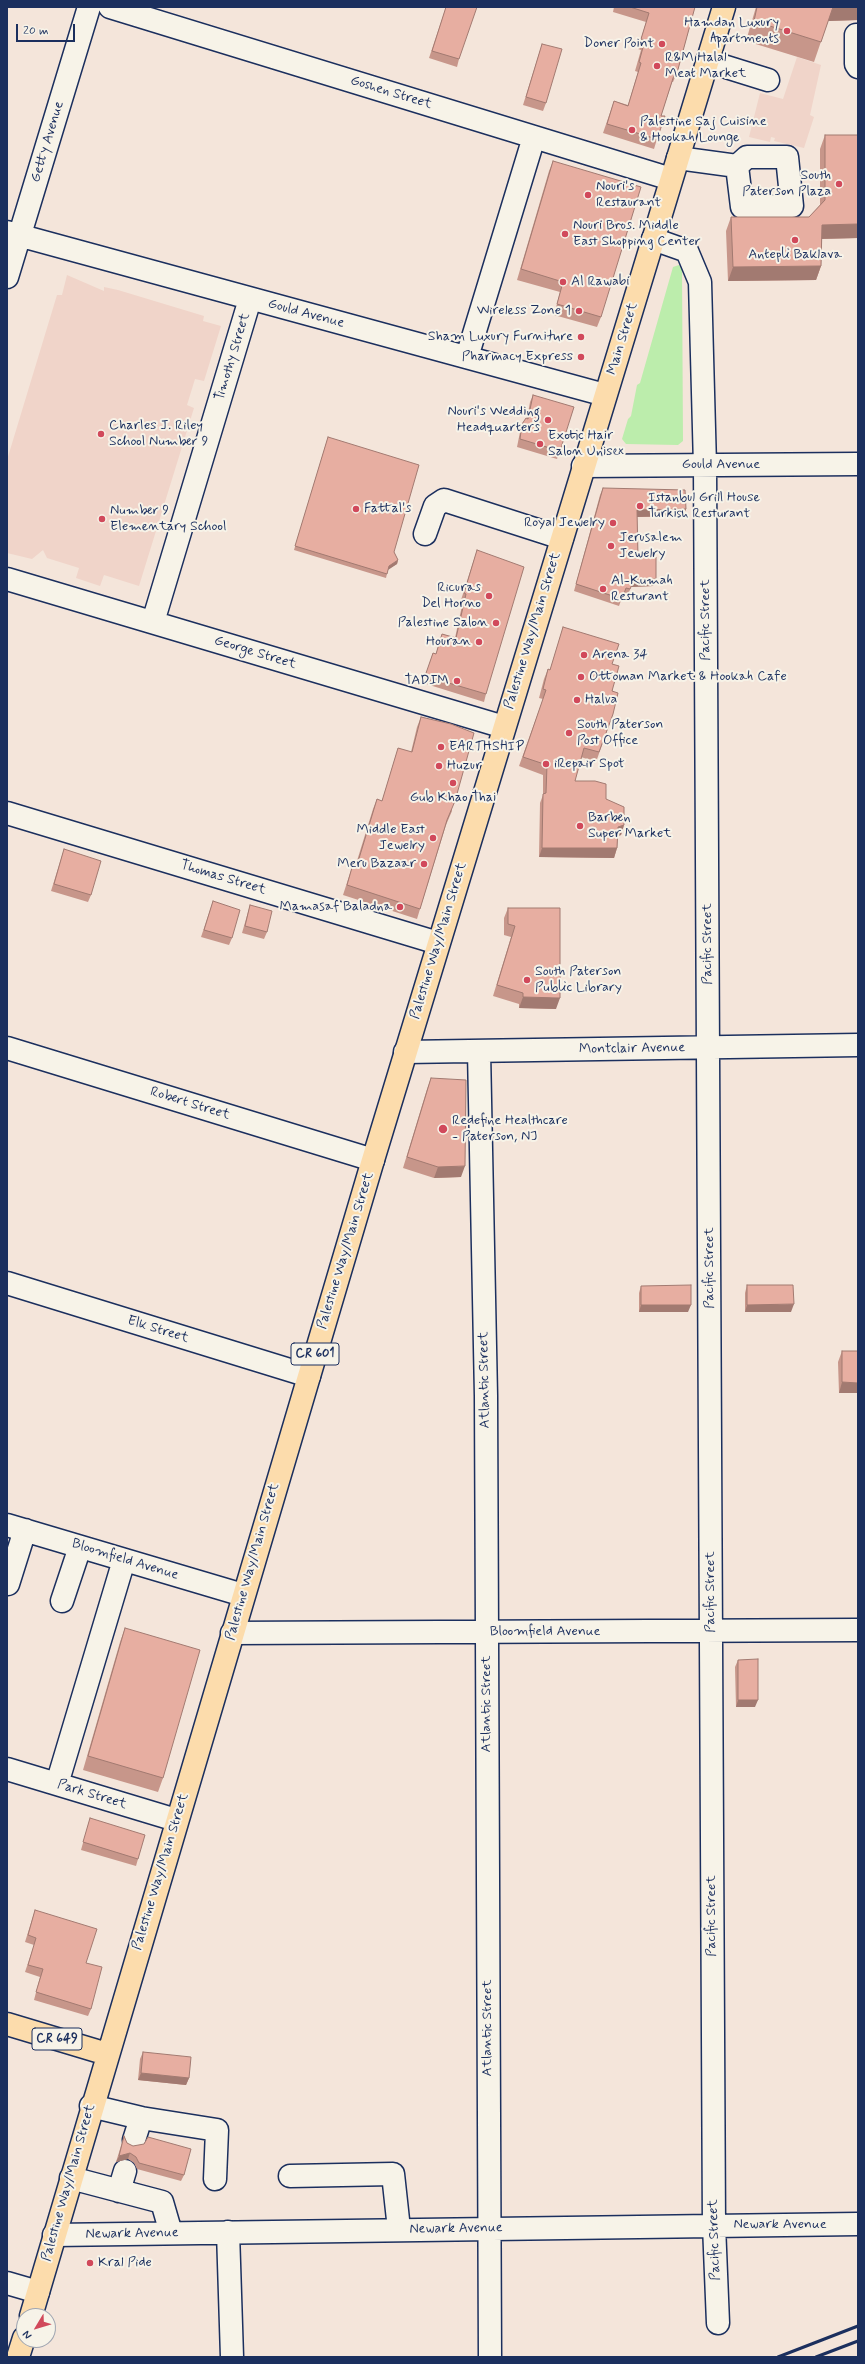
<!DOCTYPE html>
<html>
<head>
<meta charset="utf-8">
<style>
	body { margin:0 }
	#map { position:relative; width:865px; height:2364px; overflow:hidden; background:#f4e5da; font-family:Mynerve,sans-serif }
	canvas { display:block }
	.frame { position:absolute; inset:0; border:8px solid #1b2f5e; pointer-events:none }
	.north { position:absolute; left:16px; top:2308px; width:40px; height:40px; box-sizing:border-box; background:#f7f3e8; border:1px solid #9fa5b1; border-radius:50%; rotate:232deg; font-size:11px; font-weight:700; line-height:16px; text-align:center; color:#1b2f5e }
	.north::after { content:''; display:block; margin:auto; width:14px; height:18px; background:#d1495b; clip-path:polygon(50% 0,100% 100%,50% 72%,0 100%) }
	.scale { position:absolute; left:16px; top:24px; width:59px; height:18px; box-sizing:border-box; border:2px solid #1b2f5e; border-top:0; padding-left:5px; font-size:12px; line-height:14px; white-space:nowrap; color:#1b2f5e; -webkit-text-stroke:3px #f7f3e8; paint-order:stroke }
</style>
</head>
<body>
<div id="map">
<canvas width="865" height="2364"></canvas>
<div class="frame"></div>
<div class="north">N</div>
<div class="scale">20 m</div>
</div>
<script>
const c = document.querySelector('canvas').getContext('2d');
c.lineJoin = 'round';
function fillPath(path, color) { c.fillStyle = color; c.fill(path, 'evenodd'); }
const poly = rows => new Path2D(rows.map(r => 'M' + r).join(''));
function strokePath(path, color, width, dash) { c.strokeStyle = color; c.lineWidth = width; c.lineCap = dash ? 'butt' : 'round'; c.setLineDash(dash || []); c.stroke(path); }
function write(font, color, halo, rows, align = 'center') {
  c.font = font + ' Mynerve,sans-serif'; c.lineWidth = 4; c.setLineDash([]); c.textBaseline = 'middle'; c.strokeStyle = halo; c.fillStyle = color; for (const [text, x, y, turn = 0] of rows) {
    c.save(); c.translate(x, y); c.rotate((+turn || 0) * Math.PI / 180); c.textAlign = isNaN(turn) ? turn : align; if (halo) c.strokeText(text, 0, 0); c.fillText(text, 0, 0); c.restore();
  }
}
fillPath(poly([
	[797,57,821,65,810,115,814,117,804,148,774,141,775,138,771,137,770,142,749,137,760,93,783,99],
	[67,275,104,291,104,287,118,290,204,316,203,321,221,326,204,381,195,379,187,405,194,408,139,586,104,575,100,586,76,578,79,568,47,558,43,550,32,559,7,553,7,460,57,295,62,295]
]), '#f0d4c9');
fillPath(poly([
	[679,265,682,269,683,441,678,445,626,444,622,439,628,419,631,416,637,385,640,383,673,267]
]), '#bcedac');
const minor = poly([
	[110,7,671,179],
	[858,35,856,35,856,64,858,67],
	[707,61,768,80],
	[678,158,737,166,742,207,792,206,787,157,747,157,737,166],
	[7,232,605,395],
	[653,239,687,251,700,282,705,466,714,2225,718,2323],
	[7,277,89,7],
	[467,357,534,137],
	[583,466,858,464],
	[425,534,435,506,444,500,562,538],
	[7,579,504,727],
	[153,622,250,299],
	[7,813,438,943],
	[7,1048,373,1160],
	[479,1051,486,1396,490,2357],
	[405,1052,858,1045],
	[7,1283,309,1376],
	[7,1525,243,1595],
	[8,1584,25,1530],
	[62,1601,80,1547],
	[232,1633,858,1630],
	[7,1769,176,1820],
	[57,1784,124,1560],
	[91,2106,141,2118,134,2140],
	[141,2118,217,2130,215,2179],
	[290,2176,393,2174,399,2229],
	[71,2178,162,2202,171,2233],
	[119,2191,125,2171],
	[228,2232,232,2357],
	[54,2235,858,2224],
	[7,2283,38,2292]
]);
const major = poly([
	[7,2024,107,2054],
	[31,2316,373,1160,724,7],
	[18,2357,24,2338]
]);
strokePath(minor, '#1b2f5e', 25);
strokePath(major, '#1b2f5e', 25);
strokePath(minor, '#f7f3e8', 22);
strokePath(major, '#fcdcac', 22);
strokePath(poly([
	[778,2357,858,2326],
	[816,2357,858,2341]
]), '#1b2f5e', 3);
fillPath(poly([
	[446,7,459,59,457,67,429,58],
	[614,7,695,7,677,73,673,82,672,82,661,116,657,139,654,149,603,133,614,101,628,105,638,72,635,71,641,50,638,49,646,22,613,12],
	[756,7,858,7,858,20,828,21,814,62,746,41],
	[542,44,546,103,543,111,523,105],
	[825,135,858,135,858,238,822,239,821,266,816,280,728,281,726,231,731,217,809,217,820,205,820,149],
	[553,161,601,317,597,327,554,315,560,292,517,280,549,171],
	[533,395,560,451,557,459,517,447,520,432,522,424,527,419,530,402],
	[327,440,394,552,398,560,397,564,388,569,386,578,294,550],
	[603,488,686,509,683,516,637,517,638,557,656,579,653,586,631,587,627,597,623,595,619,606,574,591,600,495],
	[477,550,486,694,484,702,423,683,433,653,436,654,442,634,455,638,463,601,461,600],
	[563,627,612,664,613,714,596,762,581,757,575,781,606,799,624,825,621,835,618,836,617,848,614,858,539,857,540,803,543,795,543,775,519,766,543,699,539,698,544,679,548,669,550,670],
	[421,717,452,811,446,825,420,909,417,919,343,895,353,864,356,864,373,809,377,799,382,801,398,748,411,752,417,727],
	[64,849,91,895,88,902,51,891],
	[213,901,232,938,229,945,201,937],
	[250,905,267,932,264,939,242,933],
	[508,908,556,1009,519,1008,519,1004,493,996,511,937,504,935,504,918],
	[431,1078,461,1177,434,1178,403,1168,427,1089],
	[747,1285,791,1312,745,1312,745,1293],
	[641,1286,688,1312,639,1312,639,1293],
	[842,1351,858,1351,858,1393,839,1393,838,1362],
	[125,1628,163,1778,158,1792,83,1770,120,1642],
	[738,1660,755,1707,736,1707,735,1667],
	[90,1818,138,1859,136,1866,81,1850],
	[35,1910,86,1963,91,2009,88,2016,34,2000,40,1977,25,1972,34,1945,25,1942],
	[143,2052,189,2078,186,2085,138,2080,140,2059],
	[124,2136,127,2143,184,2175,181,2181,137,2169,134,2163,128,2159,116,2162]
]), '#c7968a');
fillPath(poly([
	[833,7,858,7,858,20,828,21],
	[858,224,858,238,817,239,822,225],
	[821,266,816,280,728,281,733,267],
	[686,509,683,516,635,517,637,510],
	[398,560,397,564,388,570,389,566],
	[656,579,653,586,631,587,627,597,634,580],
	[624,825,621,835,615,837,618,827],
	[542,848,617,848,614,858,539,857],
	[523,997,560,998,556,1009,519,1008],
	[465,1166,461,1177,434,1178,438,1167],
	[794,1304,791,1312,745,1312,747,1305],
	[641,1305,691,1305,688,1312,639,1312],
	[842,1382,858,1383,858,1393,839,1393],
	[738,1700,758,1700,755,1707,736,1707],
	[141,2073,189,2078,186,2085,138,2080],
	[130,2153,128,2159,116,2162,119,2156]
]), '#a27a71');
const building = poly([
	[446,7,477,7,459,59,432,51,446,7],
	[630,7,695,7,677,73,675,72,661,116,665,116,657,139,607,124,614,101,628,106,641,63,639,62,645,40,641,39,649,13,630,7],
	[757,7,833,7,821,42,754,21,757,7],
	[542,44,562,49,546,103,526,97,542,44],
	[825,135,858,135,858,224,822,225,821,266,733,267,731,217,809,217,825,200,825,135],
	[553,161,641,187,601,317,557,304,563,282,521,269,553,161],
	[533,395,574,407,560,451,520,439,522,424,526,418,528,419,533,395],
	[328,437,419,465,394,552,398,560,389,566,387,574,295,546,328,437],
	[603,488,685,490,686,509,637,510,638,557,656,557,656,579,634,580,630,589,626,588,622,599,576,584,603,488],
	[477,550,524,567,486,694,425,676,433,653,436,654,442,634,456,638,466,594,464,593,477,550],
	[563,627,619,644,612,664,619,666,612,691,618,693,613,714,599,752,584,748,575,781,595,781,606,784,606,799,624,807,624,825,618,827,617,848,542,848,543,794,546,793,547,765,523,757,546,690,543,689,548,669,550,670,563,627],
	[421,717,451,724,474,733,455,801,447,820,420,909,347,885,353,864,357,865,377,799,382,801,398,748,412,752,421,717],
	[64,849,101,861,91,895,54,884,64,849],
	[213,901,240,910,232,938,204,930,213,901],
	[250,905,272,911,267,932,245,926,250,905],
	[508,908,560,908,560,998,523,997,523,993,497,985,515,926,508,924,508,908],
	[431,1078,466,1080,465,1166,438,1167,407,1157,431,1078],
	[691,1285,691,1305,641,1305,641,1286,691,1285],
	[747,1285,793,1285,794,1304,747,1305,747,1285],
	[842,1351,858,1351,858,1383,842,1382,842,1351],
	[125,1628,200,1650,163,1778,88,1756,125,1628],
	[758,1659,758,1700,738,1700,738,1660,758,1659],
	[90,1818,145,1835,138,1859,83,1842,90,1818],
	[35,1910,97,1929,86,1963,102,1967,91,2009,36,1992,43,1969,28,1965,36,1938,28,1935,35,1910],
	[143,2052,191,2057,189,2078,141,2073,143,2052],
	[124,2136,127,2143,133,2146,144,2144,148,2137,191,2149,184,2175,139,2163,136,2157,130,2153,119,2156,124,2136]
]);
fillPath(building, '#e7aea1');
strokePath(building, '#a27a71', 1);
for (const [x, y, r, color] of [
	[787,31,4,"#d1495b"],
	[662,44,4,"#d1495b"],
	[657,66,4,"#d1495b"],
	[632,130,4,"#d1495b"],
	[839,184,4,"#d1495b"],
	[588,195,4,"#d1495b"],
	[565,234,4,"#d1495b"],
	[795,240,4,"#d1495b"],
	[563,282,4,"#d1495b"],
	[579,311,4,"#d1495b"],
	[581,337,4,"#d1495b"],
	[581,357,4,"#d1495b"],
	[548,420,4,"#d1495b"],
	[101,434,4,"#d1495b"],
	[540,444,4,"#d1495b"],
	[640,506,4,"#d1495b"],
	[356,509,4,"#d1495b"],
	[102,519,4,"#d1495b"],
	[613,523,4,"#d1495b"],
	[611,546,4,"#d1495b"],
	[603,589,4,"#d1495b"],
	[489,596,4,"#d1495b"],
	[496,623,4,"#d1495b"],
	[479,642,4,"#d1495b"],
	[584,655,4,"#d1495b"],
	[581,677,4,"#d1495b"],
	[457,681,4,"#d1495b"],
	[577,700,4,"#d1495b"],
	[569,733,4,"#d1495b"],
	[441,747,4,"#d1495b"],
	[546,764,4,"#d1495b"],
	[439,766,4,"#d1495b"],
	[453,783,4,"#d1495b"],
	[580,826,4,"#d1495b"],
	[433,838,4,"#d1495b"],
	[424,864,4,"#d1495b"],
	[400,907,4,"#d1495b"],
	[527,980,4,"#d1495b"],
	[443,1129,5,"#d1495b"],
	[90,2263,4,"#d1495b"]
]) { const dot = new Path2D(); dot.arc(x, y, r, 0, 2 * Math.PI); c.fillStyle = color; c.fill(dot); strokePath(dot, '#f7f3e8', 1.5); }
for (const [x, y, w] of [
	[315,1354,48],
	[57,2039,50]
]) { const box = new Path2D(); box.roundRect(x - w / 2, y - 11, w, 22, 3); c.fillStyle = '#f7f3e8'; c.fill(box); strokePath(box, '#1b2f5e', 1); }
write('bold 13px', '#1b2f5e', null, [
	["CR 601",315,1354],
	["CR 649",57,2039]
]);
write('14px', '#1b2f5e', '#f7f3e8', [
	["Hamdan Luxury",779,23,"right"],
	["Apartments",779,39,"right"],
	["Doner Point",654,44,"right"],
	["R&M Halal",665,58],
	["Meat Market",665,74],
	["Palestine Saj Cuisine",640,122],
	["& Hookah Lounge",640,138],
	["South",831,176,"right"],
	["Paterson Plaza",831,192,"right"],
	["Nouri's",596,187],
	["Restaurant",596,203],
	["Nouri Bros. Middle",573,226],
	["East Shopping Center",573,242],
	["Antepli Baklava",795,255,"center"],
	["Al Rawabi",571,282],
	["Wireless Zone 1",571,311,"right"],
	["Sham Luxury Furniture",573,337,"right"],
	["Pharmacy Express",573,357,"right"],
	["Nouri's Wedding",540,412,"right"],
	["Headquarters",540,428,"right"],
	["Charles J. Riley",109,426],
	["School Number 9",109,442],
	["Exotic Hair",548,436],
	["Salon Unisex",548,452],
	["Istanbul Grill House",648,498],
	["Turkish Resturant",648,514],
	["Fattal's",364,509],
	["Number 9",110,511],
	["Elementary School",110,527],
	["Royal Jewelry",605,523,"right"],
	["Jerusalem",619,538],
	["Jewelry",619,554],
	["Al-Kumah",611,581],
	["Resturant",611,597],
	["Ricuras",481,588,"right"],
	["Del Horno",481,604,"right"],
	["Palestine Salon",488,623,"right"],
	["Houran",471,642,"right"],
	["Arena 34",592,655],
	["Ottoman Market & Hookah Cafe",589,677],
	["TADIM",449,681,"right"],
	["Halva",585,700],
	["South Paterson",577,725],
	["Post Office",577,741],
	["EARTHSHIP",449,747],
	["iRepair Spot",554,764],
	["Huzur",447,766],
	["Gub Khao Thai",453,798,"center"],
	["Barben",588,818],
	["Super Market",588,834],
	["Middle East",425,830,"right"],
	["Jewelry",425,846,"right"],
	["Meru Bazaar",416,864,"right"],
	["Mamasaf Baladna",392,907,"right"],
	["South Paterson",535,972],
	["Public Library",535,988],
	["Redefine Healthcare",452,1121],
	["- Paterson, NJ",452,1137],
	["Kral Pide",98,2263]
], 'left');
write('14px', '#1b2f5e', '#f7f3e8', [
	["Goshen Street",391,93,17],
	["Getty Avenue",48,142,-73],
	["Gould Avenue",306,314,15],
	["Main Street",623,339,-73],
	["Timothy Street",233,357,-73],
	["Gould Avenue",721,465],
	["Pacific Street",706,620,-90],
	["Palestine Way/Main Street",533,631,-73],
	["George Street",255,653,17],
	["Thomas Street",223,878,17],
	["Palestine Way/Main Street",439,941,-73],
	["Pacific Street",708,944,-90],
	["Montclair Avenue",632,1049,-1],
	["Robert Street",190,1104,17],
	["Palestine Way/Main Street",346,1251,-73],
	["Pacific Street",710,1268,-90],
	["Elk Street",158,1330,17],
	["Atlantic Street",485,1380,-91],
	["Bloomfield Avenue",125,1560,17],
	["Palestine Way/Main Street",253,1562,-74],
	["Pacific Street",711,1592,-90],
	["Bloomfield Avenue",545,1632],
	["Atlantic Street",487,1704,-90],
	["Park Street",92,1795,17],
	["Palestine Way/Main Street",161,1872,-73],
	["Pacific Street",712,1916,-90],
	["Atlantic Street",488,2028,-90],
	["Palestine Way/Main Street",69,2183,-74],
	["Newark Avenue",780,2225],
	["Newark Avenue",456,2229,-1],
	["Newark Avenue",132,2234,-1],
	["Pacific Street",715,2240,-92]
]);
</script>
</body>
</html>
